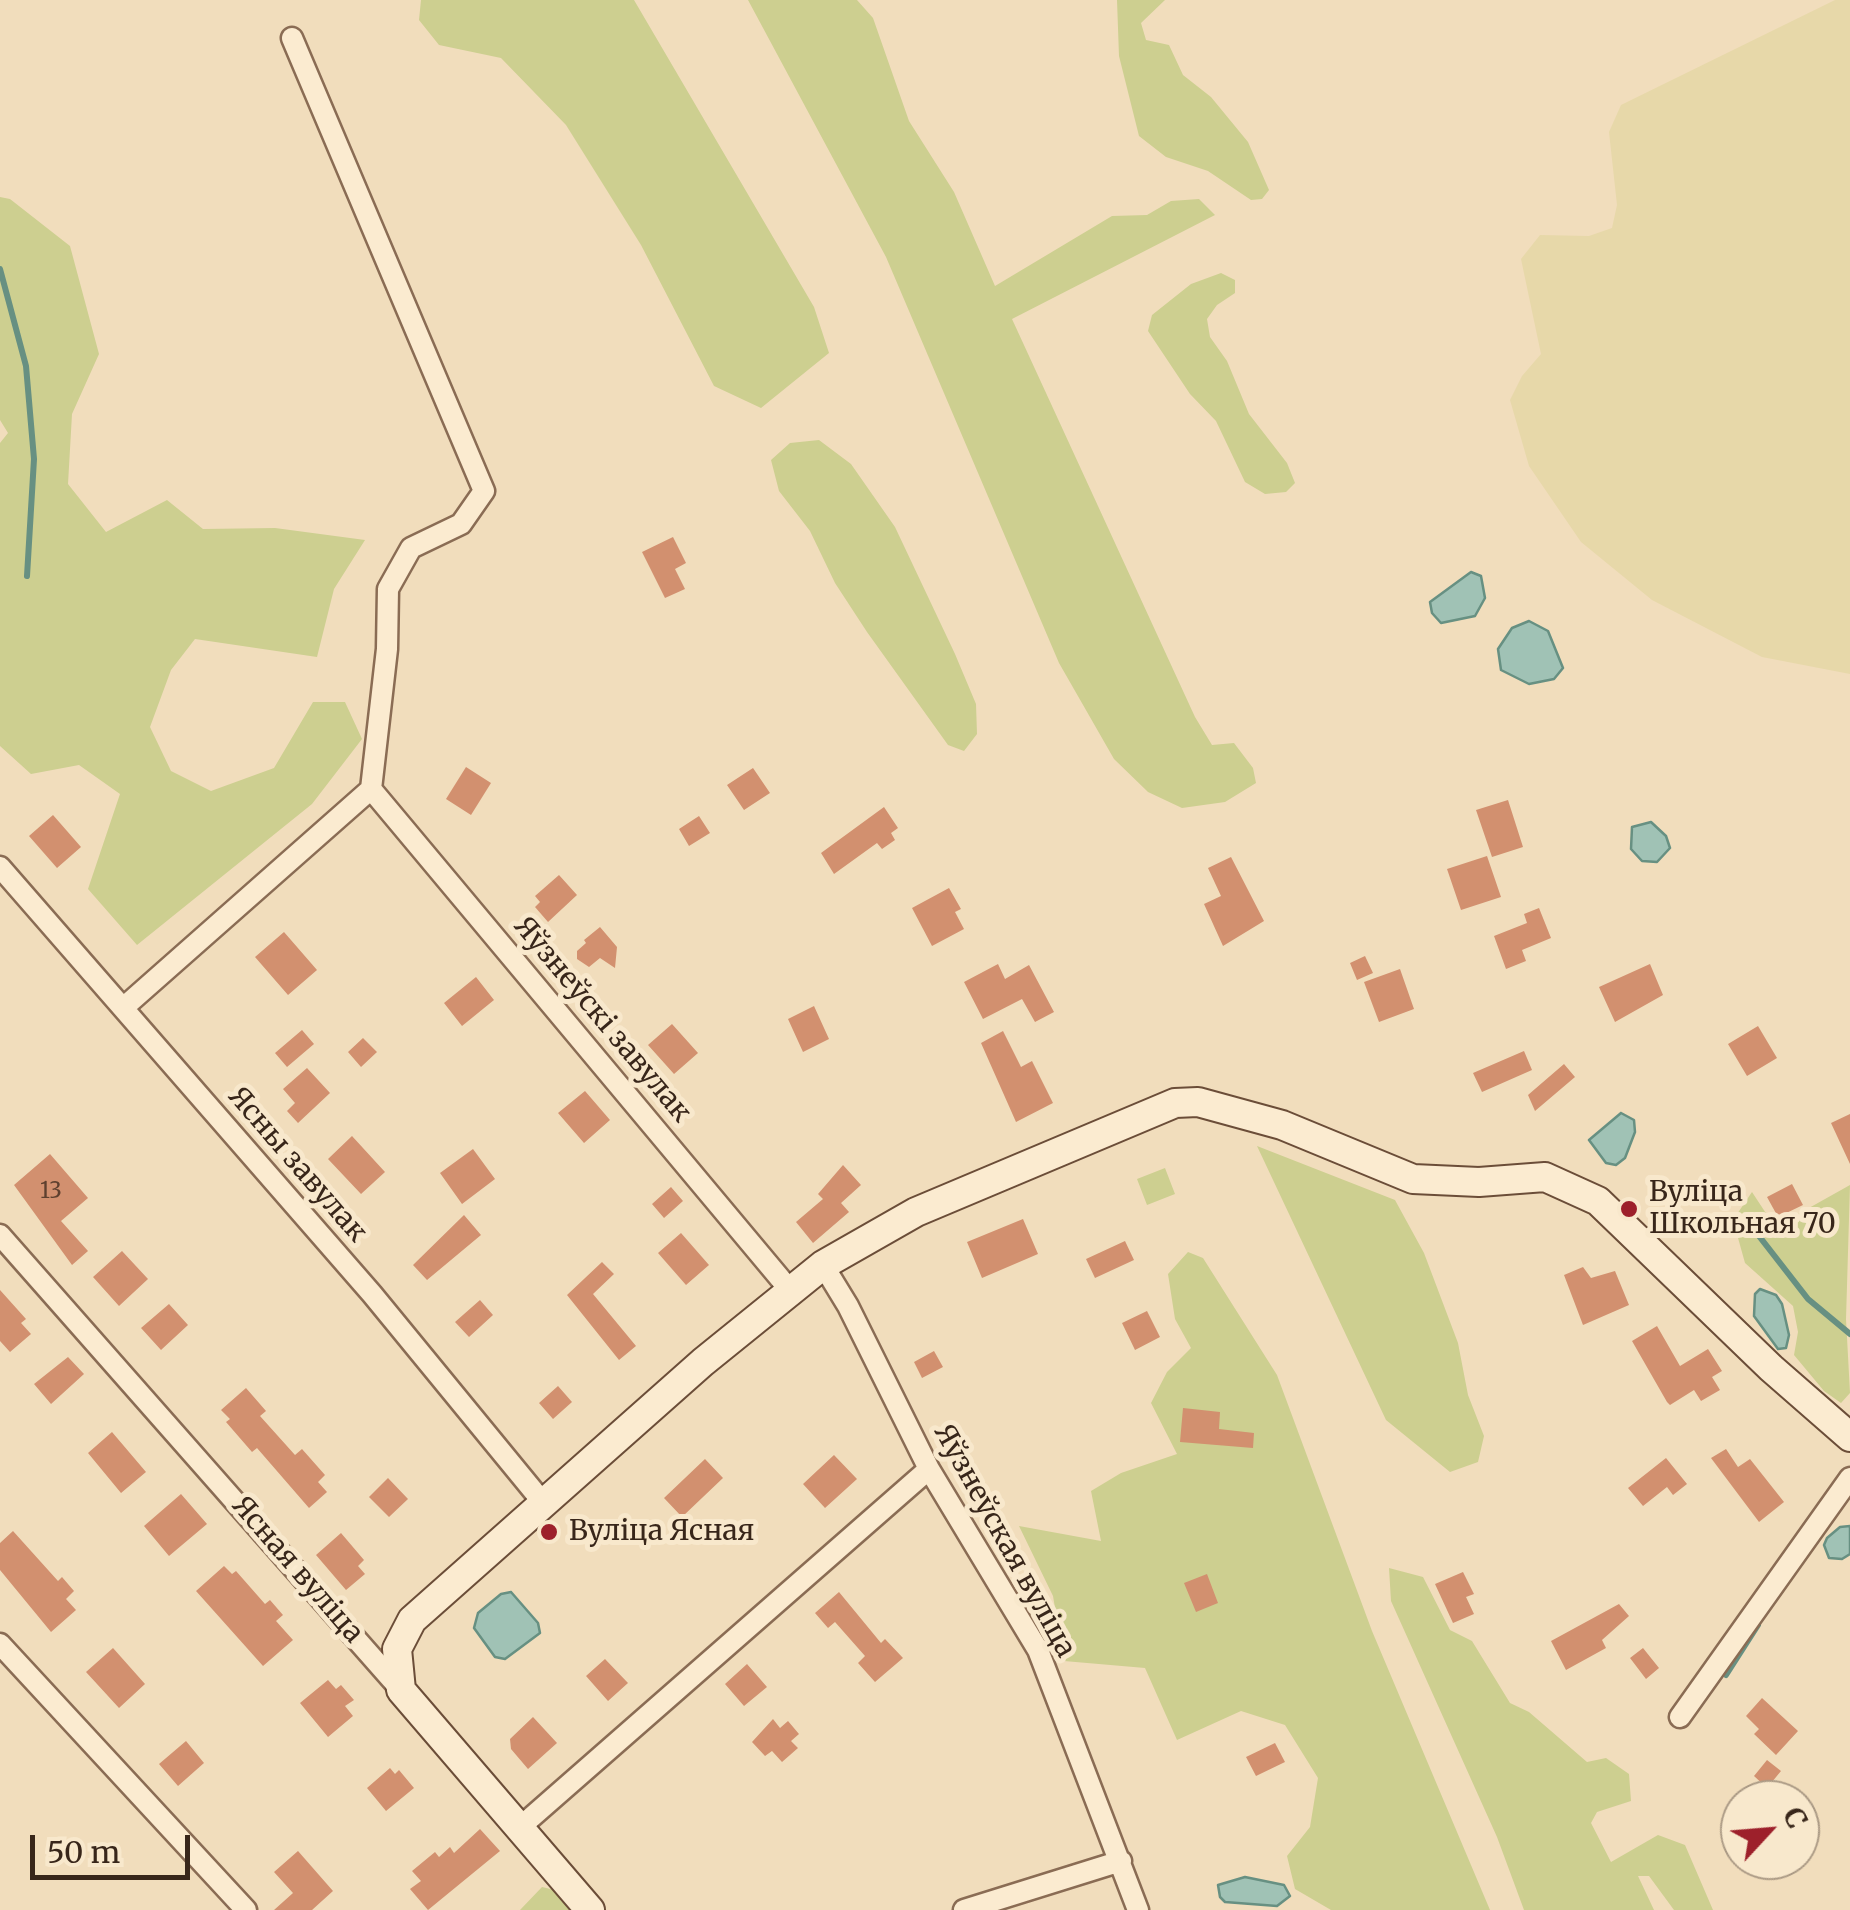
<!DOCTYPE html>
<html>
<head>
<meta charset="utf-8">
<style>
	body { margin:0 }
	#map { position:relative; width:1850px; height:1910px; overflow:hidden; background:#f1ddbc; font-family:Merriweather,serif }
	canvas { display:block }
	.north { position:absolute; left:1720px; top:1780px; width:100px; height:100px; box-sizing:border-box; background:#f8e8cc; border:2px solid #ab9a85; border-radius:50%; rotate:64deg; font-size:28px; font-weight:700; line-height:40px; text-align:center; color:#38261a }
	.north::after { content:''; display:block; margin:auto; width:35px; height:45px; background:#9d202b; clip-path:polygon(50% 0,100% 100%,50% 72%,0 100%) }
	.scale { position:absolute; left:30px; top:1835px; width:160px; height:45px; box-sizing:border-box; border:5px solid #38261a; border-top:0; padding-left:12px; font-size:30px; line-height:35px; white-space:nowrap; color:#38261a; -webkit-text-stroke:8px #f8e8cc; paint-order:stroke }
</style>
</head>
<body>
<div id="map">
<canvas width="1850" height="1910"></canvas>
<div class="north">С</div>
<div class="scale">50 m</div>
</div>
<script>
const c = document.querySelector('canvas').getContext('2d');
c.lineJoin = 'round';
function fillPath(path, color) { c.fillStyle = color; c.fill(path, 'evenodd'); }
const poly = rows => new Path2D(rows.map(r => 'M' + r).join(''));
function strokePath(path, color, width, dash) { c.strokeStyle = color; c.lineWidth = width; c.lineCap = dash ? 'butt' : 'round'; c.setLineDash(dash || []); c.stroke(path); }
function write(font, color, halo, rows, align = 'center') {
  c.font = font + ' Merriweather,serif'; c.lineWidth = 10; c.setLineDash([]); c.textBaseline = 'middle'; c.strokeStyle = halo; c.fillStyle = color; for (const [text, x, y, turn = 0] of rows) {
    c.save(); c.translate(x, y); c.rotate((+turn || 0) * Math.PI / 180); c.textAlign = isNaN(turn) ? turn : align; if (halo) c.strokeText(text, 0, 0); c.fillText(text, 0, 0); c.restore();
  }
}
fillPath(poly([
	[1835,0,1850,0,1850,674,1762,657,1652,600,1581,542,1529,466,1510,400,1522,376,1541,354,1521,259,1540,235,1589,236,1612,228,1617,205,1609,132,1621,105]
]), '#e7d8a9');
fillPath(poly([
	[421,0,634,0,814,307,829,353,761,408,714,386,641,245,566,125,501,58,439,45,419,20],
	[748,0,857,0,873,18,909,121,954,192,995,286,1112,216,1147,215,1171,201,1199,199,1215,215,1012,319,1195,717,1212,745,1234,743,1253,768,1256,783,1225,802,1182,808,1148,792,1114,759,1059,663,886,257],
	[1117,0,1165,0,1141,23,1146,40,1169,45,1183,75,1211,97,1248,142,1269,190,1262,199,1251,200,1208,171,1166,157,1139,136,1119,56],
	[0,197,10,199,70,246,99,354,72,414,68,484,106,532,167,500,203,529,275,528,365,540,334,589,317,657,195,639,171,670,150,727,171,771,211,791,274,768,313,702,345,702,362,739,312,804,137,945,88,889,120,794,79,765,31,774,0,746,0,443,8,433,0,420],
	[1221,273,1235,280,1235,293,1217,305,1207,319,1210,337,1227,361,1249,414,1287,463,1295,483,1286,492,1265,494,1245,482,1216,421,1190,394,1148,331,1152,315,1191,284],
	[819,440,851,464,895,527,955,654,976,704,977,734,964,751,948,745,867,632,835,583,810,531,779,491,771,460,790,443],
	[1257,1146,1395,1200,1424,1253,1458,1343,1468,1395,1484,1436,1478,1462,1450,1472,1386,1420],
	[1165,1168,1175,1194,1147,1205,1137,1179],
	[1850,1185,1846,1319,1850,1393,1841,1403,1824,1391,1794,1355,1798,1332,1793,1306,1745,1263,1733,1220,1752,1192,1775,1227],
	[1188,1252,1203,1258,1277,1375,1372,1631,1490,1910,1331,1910,1295,1889,1287,1856,1310,1827,1318,1778,1285,1725,1241,1711,1177,1740,1145,1668,1064,1661,1053,1596,1019,1526,1101,1541,1091,1491,1121,1473,1177,1454,1151,1403,1167,1372,1191,1348,1175,1319,1168,1274],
	[1389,1568,1423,1577,1450,1630,1472,1641,1510,1703,1529,1712,1587,1762,1606,1758,1629,1774,1631,1801,1597,1812,1591,1823,1611,1862,1658,1835,1685,1845,1713,1910,1674,1910,1649,1876,1638,1876,1654,1910,1524,1910,1497,1837,1391,1601],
	[542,1887,559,1891,575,1910,520,1910]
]), '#cdcf90');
const water = poly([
	[1471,572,1481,576,1485,598,1475,616,1441,623,1432,613,1430,602,1471,572],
	[1529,621,1548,631,1563,668,1554,679,1529,684,1501,670,1498,649,1512,628,1529,621],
	[1651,822,1666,836,1670,848,1657,862,1642,861,1631,849,1632,827,1651,822],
	[1621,1113,1634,1120,1635,1132,1625,1158,1616,1165,1606,1163,1589,1140,1621,1113],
	[1760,1289,1776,1295,1782,1304,1789,1335,1786,1348,1778,1349,1754,1316,1755,1294,1760,1289],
	[1850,1526,1850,1554,1842,1559,1829,1558,1824,1545,1827,1538,1840,1527,1850,1526],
	[511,1592,538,1623,540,1633,505,1659,495,1657,474,1628,478,1613,501,1594,511,1592],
	[1245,1877,1284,1885,1290,1896,1277,1906,1225,1902,1220,1897,1218,1885,1245,1877]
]);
fillPath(water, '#a0c2b5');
strokePath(water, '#679082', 2.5);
strokePath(poly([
	[0,269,26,366,34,459,27,576],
	[1745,1218,1808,1299,1850,1334],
	[1726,1675,1758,1625]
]), '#679082', 6);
fillPath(poly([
	[673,537,686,563,675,569,685,589,665,598,642,552],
	[466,767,491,783,471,815,446,799],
	[753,768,770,793,744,810,727,785],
	[1508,800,1523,847,1492,857,1476,810],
	[884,807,898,828,891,833,895,840,882,849,877,843,834,874,821,853],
	[53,815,81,847,57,868,29,836],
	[699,816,710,833,689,846,679,829],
	[1487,856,1501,897,1461,910,1447,869],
	[1231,857,1264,921,1223,946,1204,904,1221,896,1208,868],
	[559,875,577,895,548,922,535,907,540,902,535,896],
	[949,888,961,909,955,912,964,929,932,946,912,908],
	[1539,908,1551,938,1522,950,1526,961,1506,969,1494,936,1527,923,1524,914],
	[600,927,617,947,615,968,600,958,589,967,577,959,577,951,586,943,584,940],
	[284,932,317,970,288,995,255,957],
	[1365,956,1373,973,1357,980,1350,963],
	[998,964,1005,979,1029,965,1054,1012,1035,1022,1022,999,983,1019,964,982],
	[1650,964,1663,995,1615,1022,1599,987],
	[1400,969,1414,1009,1379,1022,1364,982],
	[476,977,494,1000,462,1026,444,1003],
	[814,1006,829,1039,803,1052,788,1019],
	[672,1024,698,1053,674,1074,648,1045],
	[1758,1026,1777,1058,1747,1076,1728,1044],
	[302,1030,314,1044,287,1067,275,1053],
	[1003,1031,1021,1067,1032,1061,1053,1103,1016,1122,981,1043],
	[363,1038,377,1052,361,1067,348,1052],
	[1524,1051,1532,1070,1482,1092,1473,1073],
	[1564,1064,1575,1077,1535,1111,1528,1095],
	[307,1068,330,1093,298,1123,287,1111,295,1103,283,1089],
	[585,1091,610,1120,584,1143,558,1113],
	[1850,1114,1850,1164,1831,1123],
	[352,1136,385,1172,361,1194,328,1159],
	[473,1149,495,1179,462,1204,440,1173],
	[50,1154,88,1198,61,1221,88,1251,72,1265,14,1185],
	[843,1165,861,1185,841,1203,849,1212,813,1243,796,1222,823,1199,818,1194],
	[1792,1184,1803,1205,1778,1217,1767,1197],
	[671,1187,683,1201,664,1218,652,1204],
	[464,1215,481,1235,427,1280,413,1265],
	[1023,1219,1038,1254,982,1278,967,1242],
	[681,1233,709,1265,686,1285,658,1253],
	[1125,1241,1134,1260,1095,1278,1086,1259],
	[122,1251,148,1279,119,1306,93,1277],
	[602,1262,614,1274,593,1294,636,1346,619,1360,567,1295],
	[1583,1267,1591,1278,1615,1271,1629,1305,1583,1325,1564,1275],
	[0,1290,26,1319,21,1323,31,1334,10,1352,0,1341],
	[480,1300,493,1315,469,1337,455,1322],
	[169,1304,188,1325,161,1350,141,1328],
	[1147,1311,1160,1337,1135,1350,1122,1323],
	[1657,1326,1680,1366,1708,1349,1722,1371,1712,1377,1720,1390,1701,1401,1694,1390,1670,1405,1667,1402,1632,1341],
	[934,1351,943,1367,922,1378,914,1362],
	[68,1357,84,1374,51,1404,34,1384],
	[558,1386,572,1402,553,1419,539,1403],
	[246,1388,266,1411,260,1416,295,1455,302,1449,325,1475,318,1482,327,1492,309,1508,257,1448,252,1452,226,1422,230,1419,221,1410],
	[1183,1408,1220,1412,1219,1429,1254,1433,1253,1448,1180,1442],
	[112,1432,146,1472,121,1493,88,1453],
	[1726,1449,1738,1467,1750,1459,1784,1502,1759,1522,1711,1458],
	[834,1455,857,1479,825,1508,803,1484],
	[1666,1458,1687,1484,1673,1495,1667,1487,1643,1506,1628,1488],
	[705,1459,723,1478,682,1517,664,1498],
	[388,1478,408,1499,389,1517,369,1497],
	[181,1494,207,1524,169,1556,144,1526],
	[13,1531,58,1581,62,1577,74,1591,66,1599,76,1610,51,1632,0,1570,0,1543],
	[341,1533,364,1560,358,1566,365,1574,346,1590,316,1555],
	[224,1566,232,1574,236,1571,265,1604,270,1600,283,1615,276,1621,293,1640,263,1666,196,1591],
	[1463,1572,1474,1594,1466,1597,1474,1614,1453,1623,1435,1584],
	[1207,1574,1218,1603,1196,1612,1184,1583],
	[839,1592,881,1643,885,1639,903,1658,875,1682,858,1663,865,1656,835,1622,828,1628,815,1613],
	[1619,1604,1629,1616,1602,1640,1606,1648,1566,1670,1551,1641],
	[113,1648,145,1684,119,1708,86,1672],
	[1643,1648,1659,1668,1646,1679,1630,1658],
	[605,1659,628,1683,608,1701,586,1676],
	[747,1664,767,1687,744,1706,725,1684],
	[328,1680,336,1689,341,1685,354,1700,345,1706,353,1716,328,1737,300,1703],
	[1762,1698,1798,1731,1776,1755,1754,1734,1759,1729,1746,1716],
	[533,1717,557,1743,528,1769,511,1749,510,1739],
	[773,1719,780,1728,788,1721,799,1734,791,1741,798,1748,782,1762,772,1751,765,1756,752,1742],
	[186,1741,204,1763,178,1786,159,1764],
	[1275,1743,1285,1762,1256,1776,1246,1757],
	[1767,1760,1781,1771,1767,1788,1754,1776],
	[390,1768,395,1774,399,1770,414,1788,386,1811,367,1788],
	[480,1829,500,1851,428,1910,410,1889,421,1881,412,1871,435,1852,439,1857,450,1847,454,1853],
	[298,1851,333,1891,312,1910,274,1910,293,1893,274,1872]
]), '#d2906f');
const street = poly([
	[371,789,789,1289],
	[0,867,372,1294,545,1505],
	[123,1008,371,789,387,649,388,589,411,548,461,524,484,491,292,38],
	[0,1235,401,1690],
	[823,1265,848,1306,929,1469,1038,1650,1138,1910],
	[0,1644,246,1910],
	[1680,1717,1850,1478],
	[518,1829,929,1469],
	[964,1910,1121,1861]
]);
const secondary = poly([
	[590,1910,401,1690,397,1649,412,1620,703,1362,823,1265,916,1212,1175,1103,1198,1102,1282,1125,1413,1179,1479,1182,1545,1177,1598,1201,1771,1368,1850,1437]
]);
strokePath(street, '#8a6c54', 25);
strokePath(secondary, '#6b4d38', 32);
strokePath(street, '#fbebd0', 20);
strokePath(secondary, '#fbebd0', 28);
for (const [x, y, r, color] of [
	[1629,1209,10,"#9d202b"],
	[549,1532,10,"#9d202b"]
]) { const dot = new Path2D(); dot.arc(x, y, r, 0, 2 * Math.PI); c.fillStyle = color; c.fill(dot); strokePath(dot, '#f8e8cc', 4); }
write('22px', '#5e402f', null, [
	["13",51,1192]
]);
write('28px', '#38261a', '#f8e8cc', [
	["Яўзнеўскі завулак",602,1020,50],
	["Ясны завулак",297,1165,49],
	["Яўзнеўская вуліца",1004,1541,61],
	["Ясная вуліца",297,1570,49]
]);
write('28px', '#38261a', '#f8e8cc', [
	["Вуліца",1649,1193],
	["Школьная 70",1649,1225],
	["Вуліца Ясная",569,1532]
], 'left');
</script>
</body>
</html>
